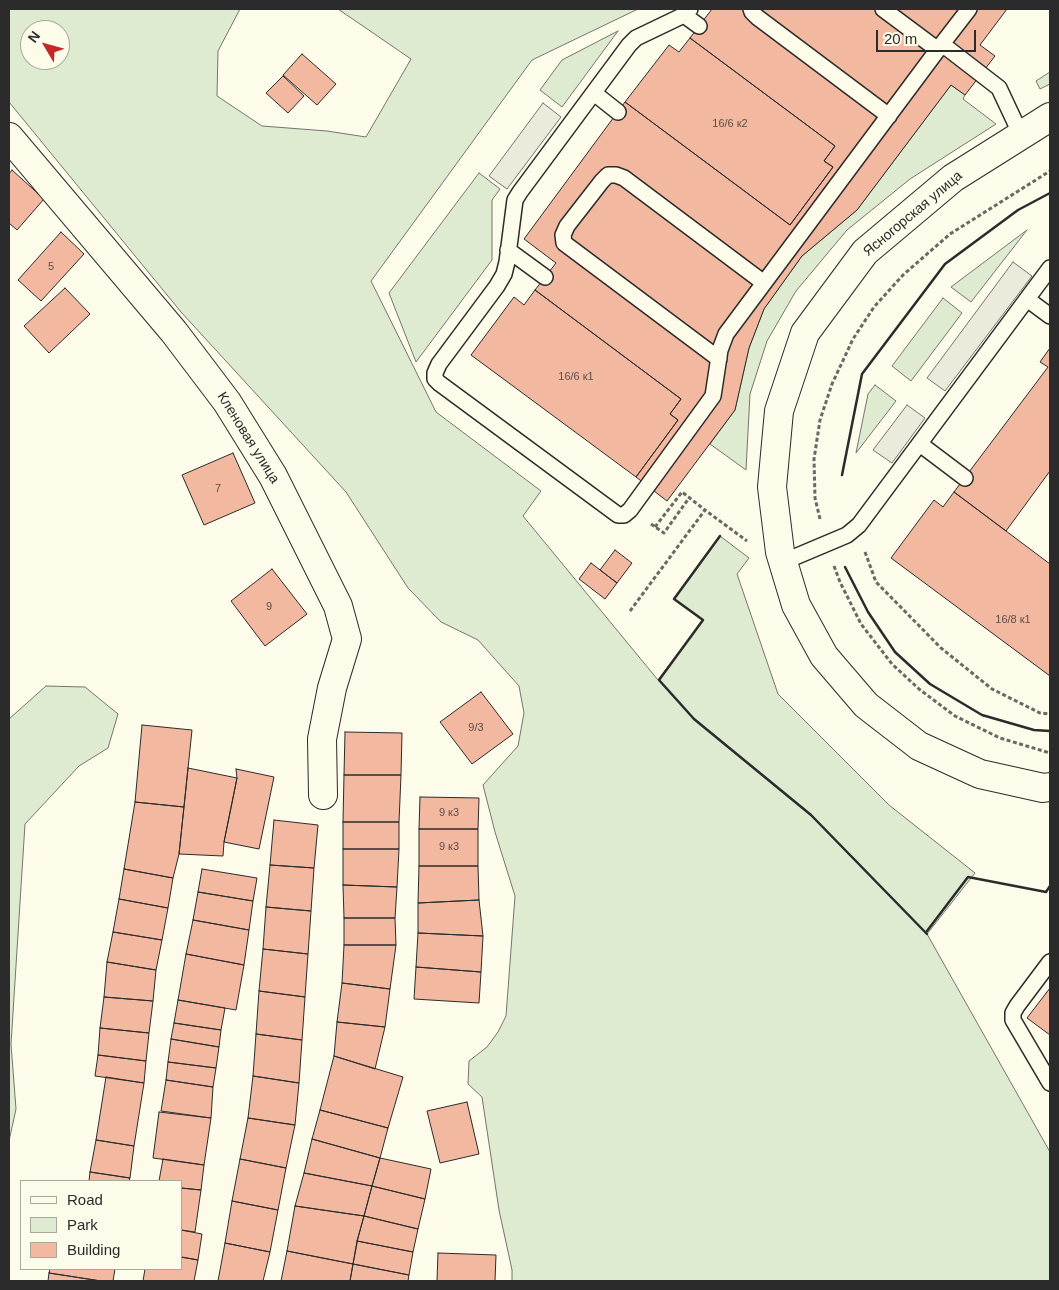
<!DOCTYPE html>
<html>
<head>
<meta charset="utf-8">
<style>
	body { margin:0 }
	#map { position:relative; width:1059px; height:1290px; overflow:hidden; background:#fdfbea; font-family:Helvetica,sans-serif }
	canvas { display:block }
	.frame { position:absolute; inset:0; border:10px solid #2b2b2b; pointer-events:none }
	.legend { position:absolute; left:20px; top:1180px; width:162px; height:90px; box-sizing:border-box; background:#fdfbea; border:1px solid #a9a89e; margin:0; padding:6px 9px; list-style:none; font-size:15px; color:#2b2b2b }
	.legend li { display:flex; align-items:center; gap:10px; height:25px }
	.legend b { width:25px; border:1px solid #a9a89e }
	.north { position:absolute; left:20px; top:20px; width:50px; height:50px; box-sizing:border-box; background:#fdfbea; border:1px solid #a9a89e; border-radius:50%; rotate:307deg; font-size:14px; font-weight:700; line-height:20px; text-align:center; color:#2b2b2b }
	.north::after { content:''; display:block; margin:auto; width:18px; height:22px; background:#c62828; clip-path:polygon(50% 0,100% 100%,50% 72%,0 100%) }
	.scale { position:absolute; left:876px; top:30px; width:100px; height:22px; box-sizing:border-box; border:2px solid #2b2b2b; border-top:0; padding-left:6px; font-size:15px; line-height:18px; white-space:nowrap; color:#2b2b2b; -webkit-text-stroke:4px #fdfbea; paint-order:stroke }
</style>
</head>
<body>
<div id="map">
<canvas width="1059" height="1290"></canvas>
<div class="frame"></div>
<ul class="legend">
<li><b style="height:6px;background:#fdfbea"></b>Road</li>
<li><b style="height:14px;background:#deebd1"></b>Park</li>
<li><b style="height:14px;background:#f2b8a0"></b>Building</li>
</ul>
<div class="north">N</div>
<div class="scale">20 m</div>
</div>
<script>
const c = document.querySelector('canvas').getContext('2d');
c.lineJoin = 'round';
function fillPath(path, color) { c.fillStyle = color; c.fill(path, 'evenodd'); }
const poly = rows => new Path2D(rows.map(r => 'M' + r).join(''));
function strokePath(path, color, width, dash) { c.strokeStyle = color; c.lineWidth = width; c.lineCap = dash ? 'butt' : 'round'; c.setLineDash(dash || []); c.stroke(path); }
function write(font, color, halo, rows, align = 'center') {
  c.font = font + ' Helvetica,sans-serif'; c.lineWidth = 4; c.setLineDash([]); c.textBaseline = 'middle'; c.strokeStyle = halo; c.fillStyle = color; for (const [text, x, y, turn = 0] of rows) {
    c.save(); c.translate(x, y); c.rotate((+turn || 0) * Math.PI / 180); c.textAlign = isNaN(turn) ? turn : align; if (halo) c.strokeText(text, 0, 0); c.fillText(text, 0, 0); c.restore();
  }
}
const green = poly([
	[9,9,240,9,218,51,217,96,262,126,327,131,366,137,411,59,338,9,638,9,532,60,371,281,436,412,541,491,523,516,658,680,703,620,674,599,720,536,749,558,737,574,778,694,889,805,975,873,927,934,1050,1152,1050,1281,512,1281,512,1270,499,1210,482,1097,468,1084,469,1061,487,1047,498,1032,506,1016,515,896,495,832,483,785,518,746,524,713,519,686,478,640,441,622,408,588,346,492,181,312,9,102,9,9],
	[30,30,60,30,60,60,30,60,30,30],
	[618,31,562,107,540,90,562,60,618,31],
	[1050,72,1050,84,1040,89,1036,81,1050,72],
	[951,85,965,95,963,99,996,124,910,179,847,230,796,291,767,341,750,394,746,470,710,444,735,410,749,348,764,309,802,256,857,210,951,85],
	[479,173,500,189,492,200,492,260,416,362,389,293,479,173],
	[1027,230,971,302,951,287,1027,230],
	[943,298,962,313,911,381,892,366,943,298],
	[875,385,896,401,856,453,868,394,875,385],
	[46,686,85,687,118,714,108,748,79,766,25,824,11,1044,16,1109,9,1141,9,719,46,686]
]);
fillPath(green, '#deebd1');
strokePath(green, '#74746e', 1);
const parking = poly([
	[543,103,561,117,507,189,489,176,543,103],
	[1013,262,1032,276,945,391,927,378,1013,262],
	[907,405,925,418,892,463,873,450,907,405]
]);
fillPath(parking, '#eceadb');
strokePath(parking, '#74746e', 1);
const building = poly([
	[712,9,1007,9,980,45,995,56,965,95,951,85,857,210,802,256,764,309,749,348,735,410,667,501,636,477,678,420,670,414,681,399,535,290,556,263,524,239,625,102,790,225,833,167,824,161,835,146,690,38,712,9],
	[690,38,835,146,824,161,833,167,790,225,625,102,669,45,679,52,690,38],
	[302,54,336,84,317,105,283,75,302,54],
	[283,76,304,96,288,113,266,93,283,76],
	[12,170,44,199,17,230,9,223,9,174,12,170],
	[61,232,84,254,41,301,18,280,61,232],
	[65,288,90,314,49,353,24,326,65,288],
	[535,290,681,399,670,414,678,420,636,477,471,355,514,297,524,305,535,290],
	[1050,348,1050,471,1006,531,954,492,1048,367,1040,362,1050,348],
	[233,453,255,503,204,525,182,475,233,453],
	[954,492,1050,564,1050,676,891,558,934,500,943,507,954,492],
	[615,550,632,563,617,583,600,570,615,550],
	[591,563,617,583,605,599,579,579,591,563],
	[272,569,307,614,265,646,231,601,272,569],
	[481,692,513,734,472,764,440,722,481,692],
	[142,725,192,730,184,807,135,802,142,725],
	[345,732,402,733,401,775,344,775,345,732],
	[188,768,237,778,224,842,223,856,179,854,188,768],
	[236,769,274,777,259,849,224,842,237,778,236,769],
	[344,775,401,775,399,822,343,822,344,775],
	[420,797,479,798,478,829,419,829,420,797],
	[135,802,184,807,179,854,173,878,124,869,135,802],
	[274,820,318,825,314,868,270,865,274,820],
	[343,822,399,822,399,849,343,849,343,822],
	[419,829,478,829,478,866,419,866,419,829],
	[343,849,399,849,397,887,343,885,343,849],
	[270,865,314,868,311,911,266,907,270,865],
	[419,866,478,866,479,900,418,903,419,866],
	[124,869,173,878,168,908,119,899,124,869],
	[202,869,257,878,253,901,198,892,202,869],
	[343,885,397,887,395,918,344,918,343,885],
	[198,892,253,901,249,930,193,920,198,892],
	[119,899,168,908,162,940,113,932,119,899],
	[479,900,483,936,418,933,418,903,479,900],
	[266,907,311,911,308,954,263,949,266,907],
	[344,918,395,918,396,945,344,945,344,918],
	[193,920,249,930,244,965,186,954,193,920],
	[113,932,162,940,156,970,107,962,113,932],
	[418,933,483,936,481,972,416,967,418,933],
	[344,945,396,945,390,989,342,983,344,945],
	[263,949,308,954,305,997,259,991,263,949],
	[186,954,244,965,236,1010,178,1000,186,954],
	[107,962,156,970,153,1001,104,997,107,962],
	[416,967,481,972,479,1003,414,999,416,967],
	[342,983,390,989,385,1027,337,1022,342,983],
	[1050,988,1050,1035,1027,1018,1050,988],
	[259,991,305,997,302,1040,256,1034,259,991],
	[104,997,153,1001,149,1033,100,1028,104,997],
	[178,1000,225,1008,221,1030,174,1023,178,1000],
	[337,1022,385,1027,375,1069,334,1056,337,1022],
	[174,1023,221,1030,219,1047,171,1039,174,1023],
	[100,1028,149,1033,146,1061,98,1055,100,1028],
	[256,1034,302,1040,299,1083,253,1076,256,1034],
	[171,1039,219,1047,216,1068,168,1062,171,1039],
	[98,1055,146,1061,144,1083,95,1076,98,1055],
	[334,1056,403,1077,388,1128,320,1110,334,1056],
	[168,1062,216,1068,213,1087,166,1080,168,1062],
	[253,1076,299,1083,295,1125,248,1118,253,1076],
	[106,1077,144,1083,134,1146,96,1140,106,1077],
	[166,1080,213,1087,211,1118,161,1111,166,1080],
	[467,1102,479,1154,440,1163,427,1111,467,1102],
	[320,1110,388,1128,380,1158,312,1139,320,1110],
	[159,1112,211,1118,204,1165,153,1158,159,1112],
	[248,1118,295,1125,286,1168,240,1159,248,1118],
	[312,1139,380,1158,372,1186,304,1173,312,1139],
	[96,1140,134,1146,130,1178,90,1172,96,1140],
	[380,1158,431,1169,425,1199,372,1186,380,1158],
	[163,1159,204,1165,201,1190,181,1188,181,1181,159,1181,163,1159],
	[240,1159,286,1168,278,1210,232,1201,240,1159],
	[90,1172,130,1178,129,1181,89,1181,90,1172],
	[304,1173,372,1186,364,1216,295,1206,304,1173],
	[372,1186,425,1199,418,1229,364,1216,372,1186],
	[181,1188,201,1190,195,1232,181,1230,181,1188],
	[232,1201,278,1210,270,1252,225,1243,232,1201],
	[295,1206,364,1216,358,1238,353,1264,287,1251,295,1206],
	[364,1216,418,1229,413,1252,357,1241,364,1216],
	[181,1230,202,1234,198,1260,181,1257,181,1230],
	[357,1241,413,1252,409,1275,353,1264,357,1241],
	[225,1243,270,1252,263,1281,218,1281,225,1243],
	[287,1251,353,1264,350,1281,281,1281,287,1251],
	[438,1253,496,1255,495,1281,437,1281,438,1253],
	[181,1257,198,1260,194,1281,143,1281,145,1269,181,1269,181,1257],
	[353,1264,409,1275,408,1281,350,1281,353,1264],
	[50,1269,115,1269,113,1281,101,1281,49,1273,50,1269],
	[49,1273,101,1281,48,1281,49,1273]
]);
fillPath(building, '#f2b8a0');
strokePath(building, '#2b2b2b', 1);
const service = poly([
	[690,9,684,15,636,38,629,45,520,192,515,200,507,262,504,274,497,286,439,364,435,373,435,379,439,383,618,515,624,515,630,510,713,396,720,350,726,334,942,44],
	[751,9,752,12,757,17,889,116],
	[883,9,938,50],
	[969,9,942,44,999,88,1021,135],
	[684,15,699,26],
	[594,93,618,112],
	[508,250,545,277],
	[1027,299,1050,316],
	[719,359,564,243,563,235,567,226,602,181,608,175,616,175,624,178,764,283],
	[920,444,965,478],
	[783,562,847,535,859,525,1050,268],
	[1050,962,1017,1006,1013,1013,1013,1020,1050,1083]
]);
const minor = poly([
	[9,137,174,332,227,402,273,476,338,606,347,639,332,688,322,739,323,795]
]);
const tertiary = poly([
	[1050,117,953,178,865,252,805,333,779,411,772,487,780,552,796,605,824,656,866,705,919,746,980,774,1043,788,1050,787]
]);
strokePath(service, '#2b2b2b', 18);
strokePath(minor, '#2b2b2b', 30);
strokePath(tertiary, '#2b2b2b', 30);
strokePath(poly([
	[820,519,815,498,814,459,820,420,832,384,853,339,874,307,903,275,950,234,1050,171],
	[651,524,664,533,689,498],
	[655,527,682,492,705,510],
	[865,552,876,582,941,648,992,689,1040,713,1050,714],
	[834,566,840,582,861,624,892,664,919,689,955,716,1000,738,1050,753],
	[630,611,705,510,747,541]
]), '#6a6964', 3, [4, 2.5]);
strokePath(service, '#fdfbea', 15);
strokePath(minor, '#fdfbea', 28);
strokePath(tertiary, '#fdfbea', 28);
strokePath(poly([
	[842,475,862,374,945,264,1018,210,1050,193],
	[720,536,674,599,703,620,659,680,694,719,811,815,927,934],
	[845,567,868,612,895,652,930,684,982,715,1034,730,1050,731],
	[927,931,968,877,1046,892,1050,886]
]), '#2b2b2b', 2.5);
write('11px', '#5d4e48', null, [
	["16/6 к2",730,124],
	["5",51,267],
	["16/6 к1",576,377],
	["7",218,489],
	["9",269,607],
	["16/8 к1",1013,620],
	["9/3",476,728],
	["9 к3",449,813],
	["9 к3",449,847]
]);
write('14px', '#2b2b2b', '#fdfbea', [
	["Ясногорская улица",913,214,-40],
	["Кленовая улица",248,438,58]
]);
</script>
</body>
</html>
